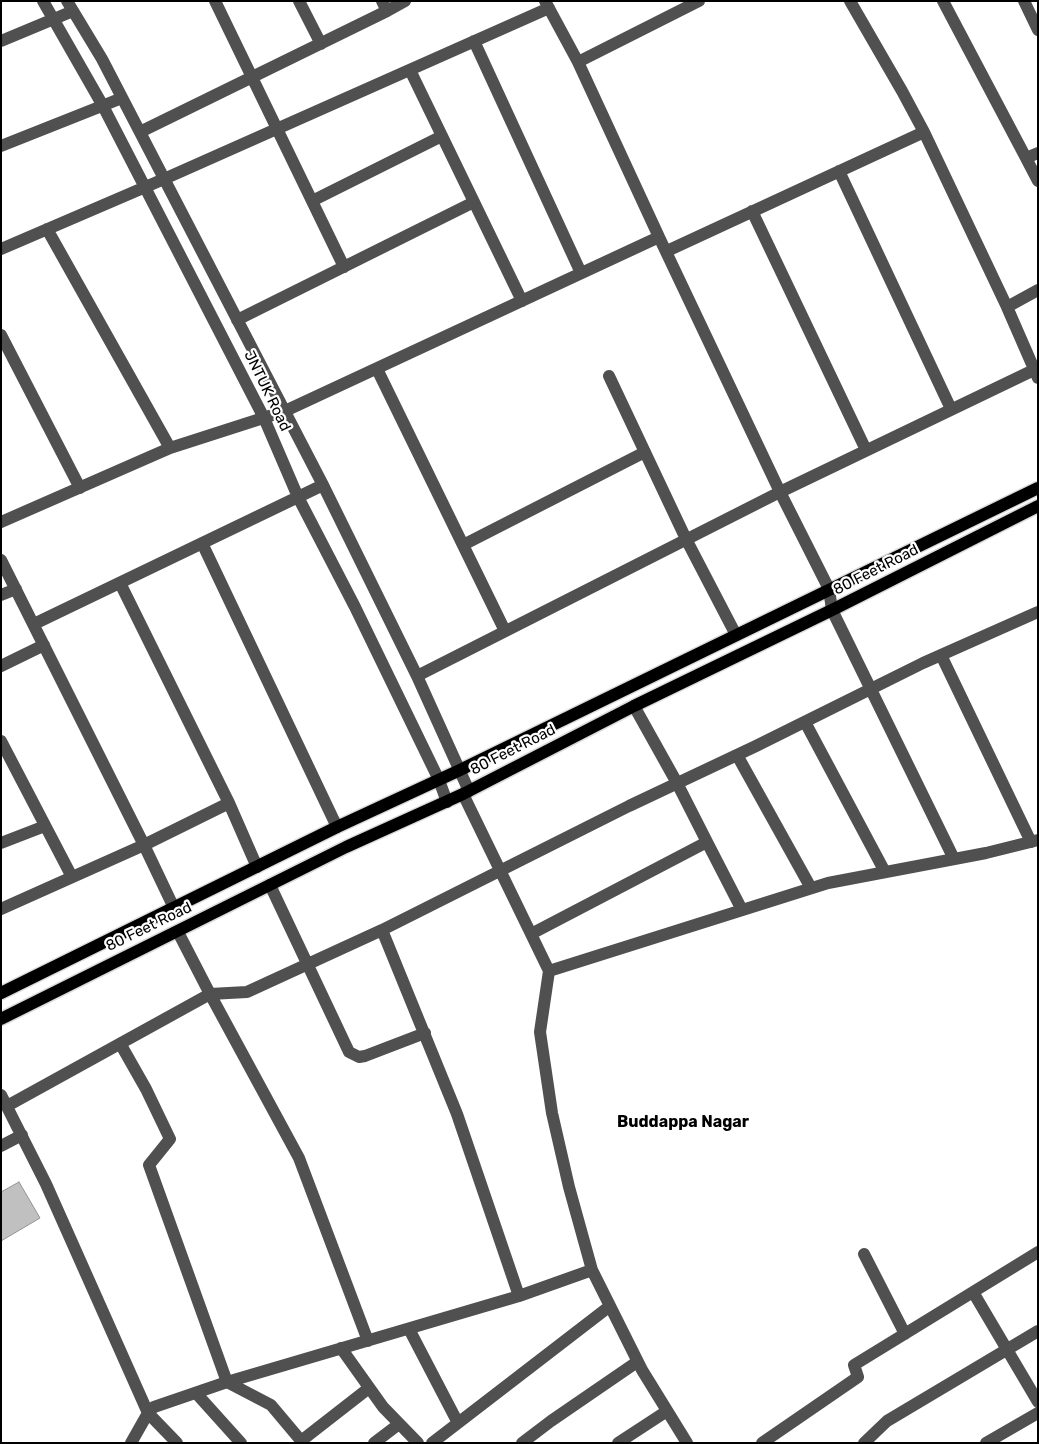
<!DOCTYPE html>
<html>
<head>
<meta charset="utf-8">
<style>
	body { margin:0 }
	#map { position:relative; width:1039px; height:1444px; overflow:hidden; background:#fff; font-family:Rubik,sans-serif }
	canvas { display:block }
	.frame { position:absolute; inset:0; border:2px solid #000; pointer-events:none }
</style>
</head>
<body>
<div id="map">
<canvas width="1039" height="1444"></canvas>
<div class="frame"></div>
</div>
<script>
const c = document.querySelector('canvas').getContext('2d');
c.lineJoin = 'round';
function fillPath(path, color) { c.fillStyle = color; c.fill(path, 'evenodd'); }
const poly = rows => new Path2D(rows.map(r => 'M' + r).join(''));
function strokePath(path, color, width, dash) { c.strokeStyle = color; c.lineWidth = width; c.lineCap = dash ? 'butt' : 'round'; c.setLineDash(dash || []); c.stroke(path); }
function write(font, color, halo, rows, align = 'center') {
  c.font = font + ' Rubik,sans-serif'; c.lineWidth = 4.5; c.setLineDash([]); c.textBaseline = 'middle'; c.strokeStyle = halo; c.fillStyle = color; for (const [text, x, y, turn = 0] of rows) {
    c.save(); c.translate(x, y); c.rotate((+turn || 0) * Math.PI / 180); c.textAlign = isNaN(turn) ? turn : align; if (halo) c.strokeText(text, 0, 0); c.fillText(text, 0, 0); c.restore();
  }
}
const building = poly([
	[19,1182,40,1218,1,1241,1,1192,19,1182]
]);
fillPath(building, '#c0c0c0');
strokePath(building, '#949494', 1);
const major = poly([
	[1,993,337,827,460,770,1038,488],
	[1,1019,346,847,463,794,634,706,832,610,1038,506]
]);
strokePath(major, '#dbdbdb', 15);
strokePath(poly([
	[43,1,103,106,264,418,298,497,355,607,439,780,447,802],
	[67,1,102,59,323,485,417,676,469,791],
	[215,1,344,267],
	[299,1,321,44],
	[382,1,387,11,405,1],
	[545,1,578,62,699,1],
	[850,1,902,91,924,132,1007,307,1038,378],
	[943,1,1026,158,1038,153],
	[1024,1,1038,30],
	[1,41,73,11],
	[474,41,581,273],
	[578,62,659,237],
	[410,70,522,301],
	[140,132,387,11],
	[1,146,122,98],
	[1026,158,1038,181],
	[839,171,951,409],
	[312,201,442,136],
	[752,211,866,450],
	[47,229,170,448],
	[1,249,164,179,549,8],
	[667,251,924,132],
	[1007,307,1038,290],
	[237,320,474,202],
	[1,335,80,488],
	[377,369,505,631],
	[609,376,686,539,736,635],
	[1,522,170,448,285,411,659,237,780,492,1038,368],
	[202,543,337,827],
	[463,545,645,452],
	[1,560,144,845,174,908],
	[120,583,229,803,257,867],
	[1,595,16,589],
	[34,624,323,485],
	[941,655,1031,842],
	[1,666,44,645],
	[417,676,780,492,829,589,832,610,954,859],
	[805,722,885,872],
	[1,741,72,877],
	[737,755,811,888],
	[463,794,549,971,540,1032,552,1113,569,1187,592,1270,642,1370,687,1443],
	[707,842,742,910],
	[1,843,45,826],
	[270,885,349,1052,359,1057,365,1056,425,1033],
	[1,909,144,845,229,803],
	[178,932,210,994,299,1158,368,1341],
	[531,934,707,842,677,783,634,706],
	[549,971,828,883,986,853,1038,840],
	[121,1045,146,1089,170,1139,149,1165,227,1382,271,1405,303,1443],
	[1,1095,46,1184,148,1413,131,1443],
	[7,1106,210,994,247,992,382,930],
	[1,1146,22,1135],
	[864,1254,905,1334],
	[592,1270,519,1296,457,1114,382,930,629,806,756,746,923,663,1038,612],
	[973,1292,1038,1252],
	[409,1329,458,1423],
	[341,1348,383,1407,418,1443],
	[196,1393,241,1443],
	[301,1441,369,1388],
	[177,1443,148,1413,154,1407,227,1382,519,1296],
	[374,1443,399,1424],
	[432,1443,610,1306],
	[522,1443,551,1421,637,1362],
	[618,1443,667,1411],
	[762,1443,858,1377,854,1365,973,1292,1038,1402],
	[864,1443,887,1421,1038,1331],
	[986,1443,1038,1413]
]), '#505050', 12);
strokePath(major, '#000', 12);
write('15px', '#000', '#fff', [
	["JNTUK Road",267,391,64],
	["80 Feet Road",876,570,-27],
	["80 Feet Road",513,750,-27],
	["80 Feet Road",149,927,-26]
]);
write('bold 16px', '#000', '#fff', [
	["Buddappa Nagar",683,1122]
]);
</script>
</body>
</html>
